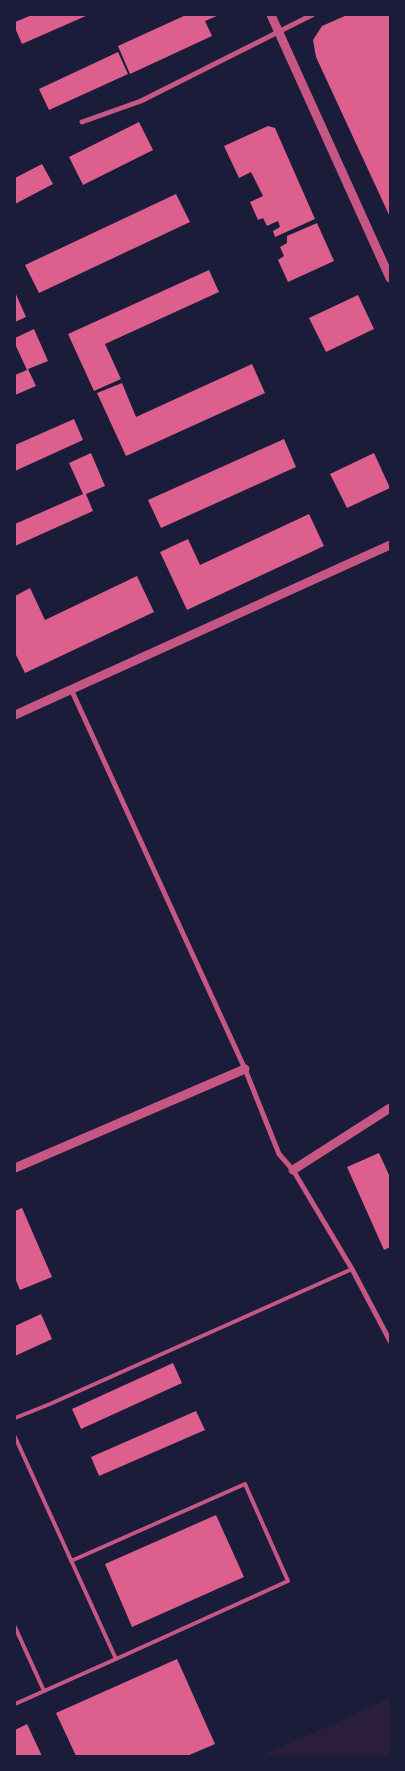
<!DOCTYPE html>
<html>
<head>
<meta charset="utf-8">
<style>
	body { margin:0 }
	#map { position:relative; width:405px; height:1771px; overflow:hidden; background:#1b1b3a; font-family:Inter,sans-serif }
	canvas { display:block }
	.frame { position:absolute; inset:0; border:16px solid #1b1b3a; pointer-events:none }
</style>
</head>
<body>
<div id="map">
<canvas width="405" height="1771"></canvas>
<div class="frame"></div>
</div>
<script>
const c = document.querySelector('canvas').getContext('2d');
c.lineJoin = 'round';
function fillPath(path, color) { c.fillStyle = color; c.fill(path, 'evenodd'); }
const poly = rows => new Path2D(rows.map(r => 'M' + r).join(''));
function strokePath(path, color, width, dash) { c.strokeStyle = color; c.lineWidth = width; c.lineCap = dash ? 'butt' : 'round'; c.setLineDash(dash || []); c.stroke(path); }
fillPath(poly([
	[390,1698,390,1756,261,1756]
]), '#2a1e3b');
fillPath(poly([
	[32,15,88,15,22,44,15,28,15,22],
	[186,15,219,15,205,21,212,36,130,74,118,46],
	[347,15,390,15,390,217,316,57,313,40,322,26],
	[118,52,128,74,49,110,39,89],
	[139,122,153,150,83,185,69,157],
	[268,126,275,128,315,219,275,237,273,231,280,227,278,221,267,226,263,218,258,220,250,202,263,196,251,172,239,178,224,146],
	[42,164,53,184,15,204,15,178],
	[176,194,190,222,39,293,25,265],
	[317,223,334,261,288,282,278,260,284,256,280,247,287,243,287,236],
	[209,270,219,292,105,344,121,379,94,391,68,334],
	[15,292,26,317,15,322],
	[358,295,374,329,326,352,309,318],
	[34,329,48,361,28,369,36,386,15,395,15,375,27,370,15,344,15,338],
	[252,364,265,393,126,456,97,393,122,383,136,417],
	[74,419,83,440,15,471,15,445],
	[284,439,296,467,161,528,148,500],
	[91,453,105,486,86,494,93,511,15,546,15,524,83,494,69,463],
	[374,453,390,488,347,508,330,474],
	[309,514,324,546,187,610,160,552,188,539,200,565],
	[137,576,154,612,25,673,15,653,15,596,30,588,45,620],
	[379,1153,390,1177,390,1247,384,1250,347,1167],
	[22,1208,52,1277,20,1290,15,1278,15,1211],
	[41,1314,52,1339,15,1356,15,1326],
	[173,1363,182,1383,81,1429,72,1409],
	[196,1411,205,1430,99,1476,91,1457],
	[216,1515,244,1577,132,1627,105,1564],
	[177,1659,215,1744,187,1756,76,1756,56,1713],
	[27,1724,42,1756,15,1756,15,1730]
]), '#dd5f8e');
strokePath(poly([
	[15,1418,50,1404,352,1269],
	[15,1437,116,1659,288,1581,245,1484,71,1561],
	[15,1627,44,1691],
	[15,1704,116,1659]
]), '#c65784', 4);
strokePath(poly([
	[82,122,141,101,312,15],
	[71,689,245,1069,279,1154,293,1170,352,1269,390,1341]
]), '#c65784', 5);
strokePath(poly([
	[271,15,390,278],
	[15,715,390,545],
	[15,1168,245,1069],
	[293,1170,390,1108]
]), '#c65784', 9);
</script>
</body>
</html>
